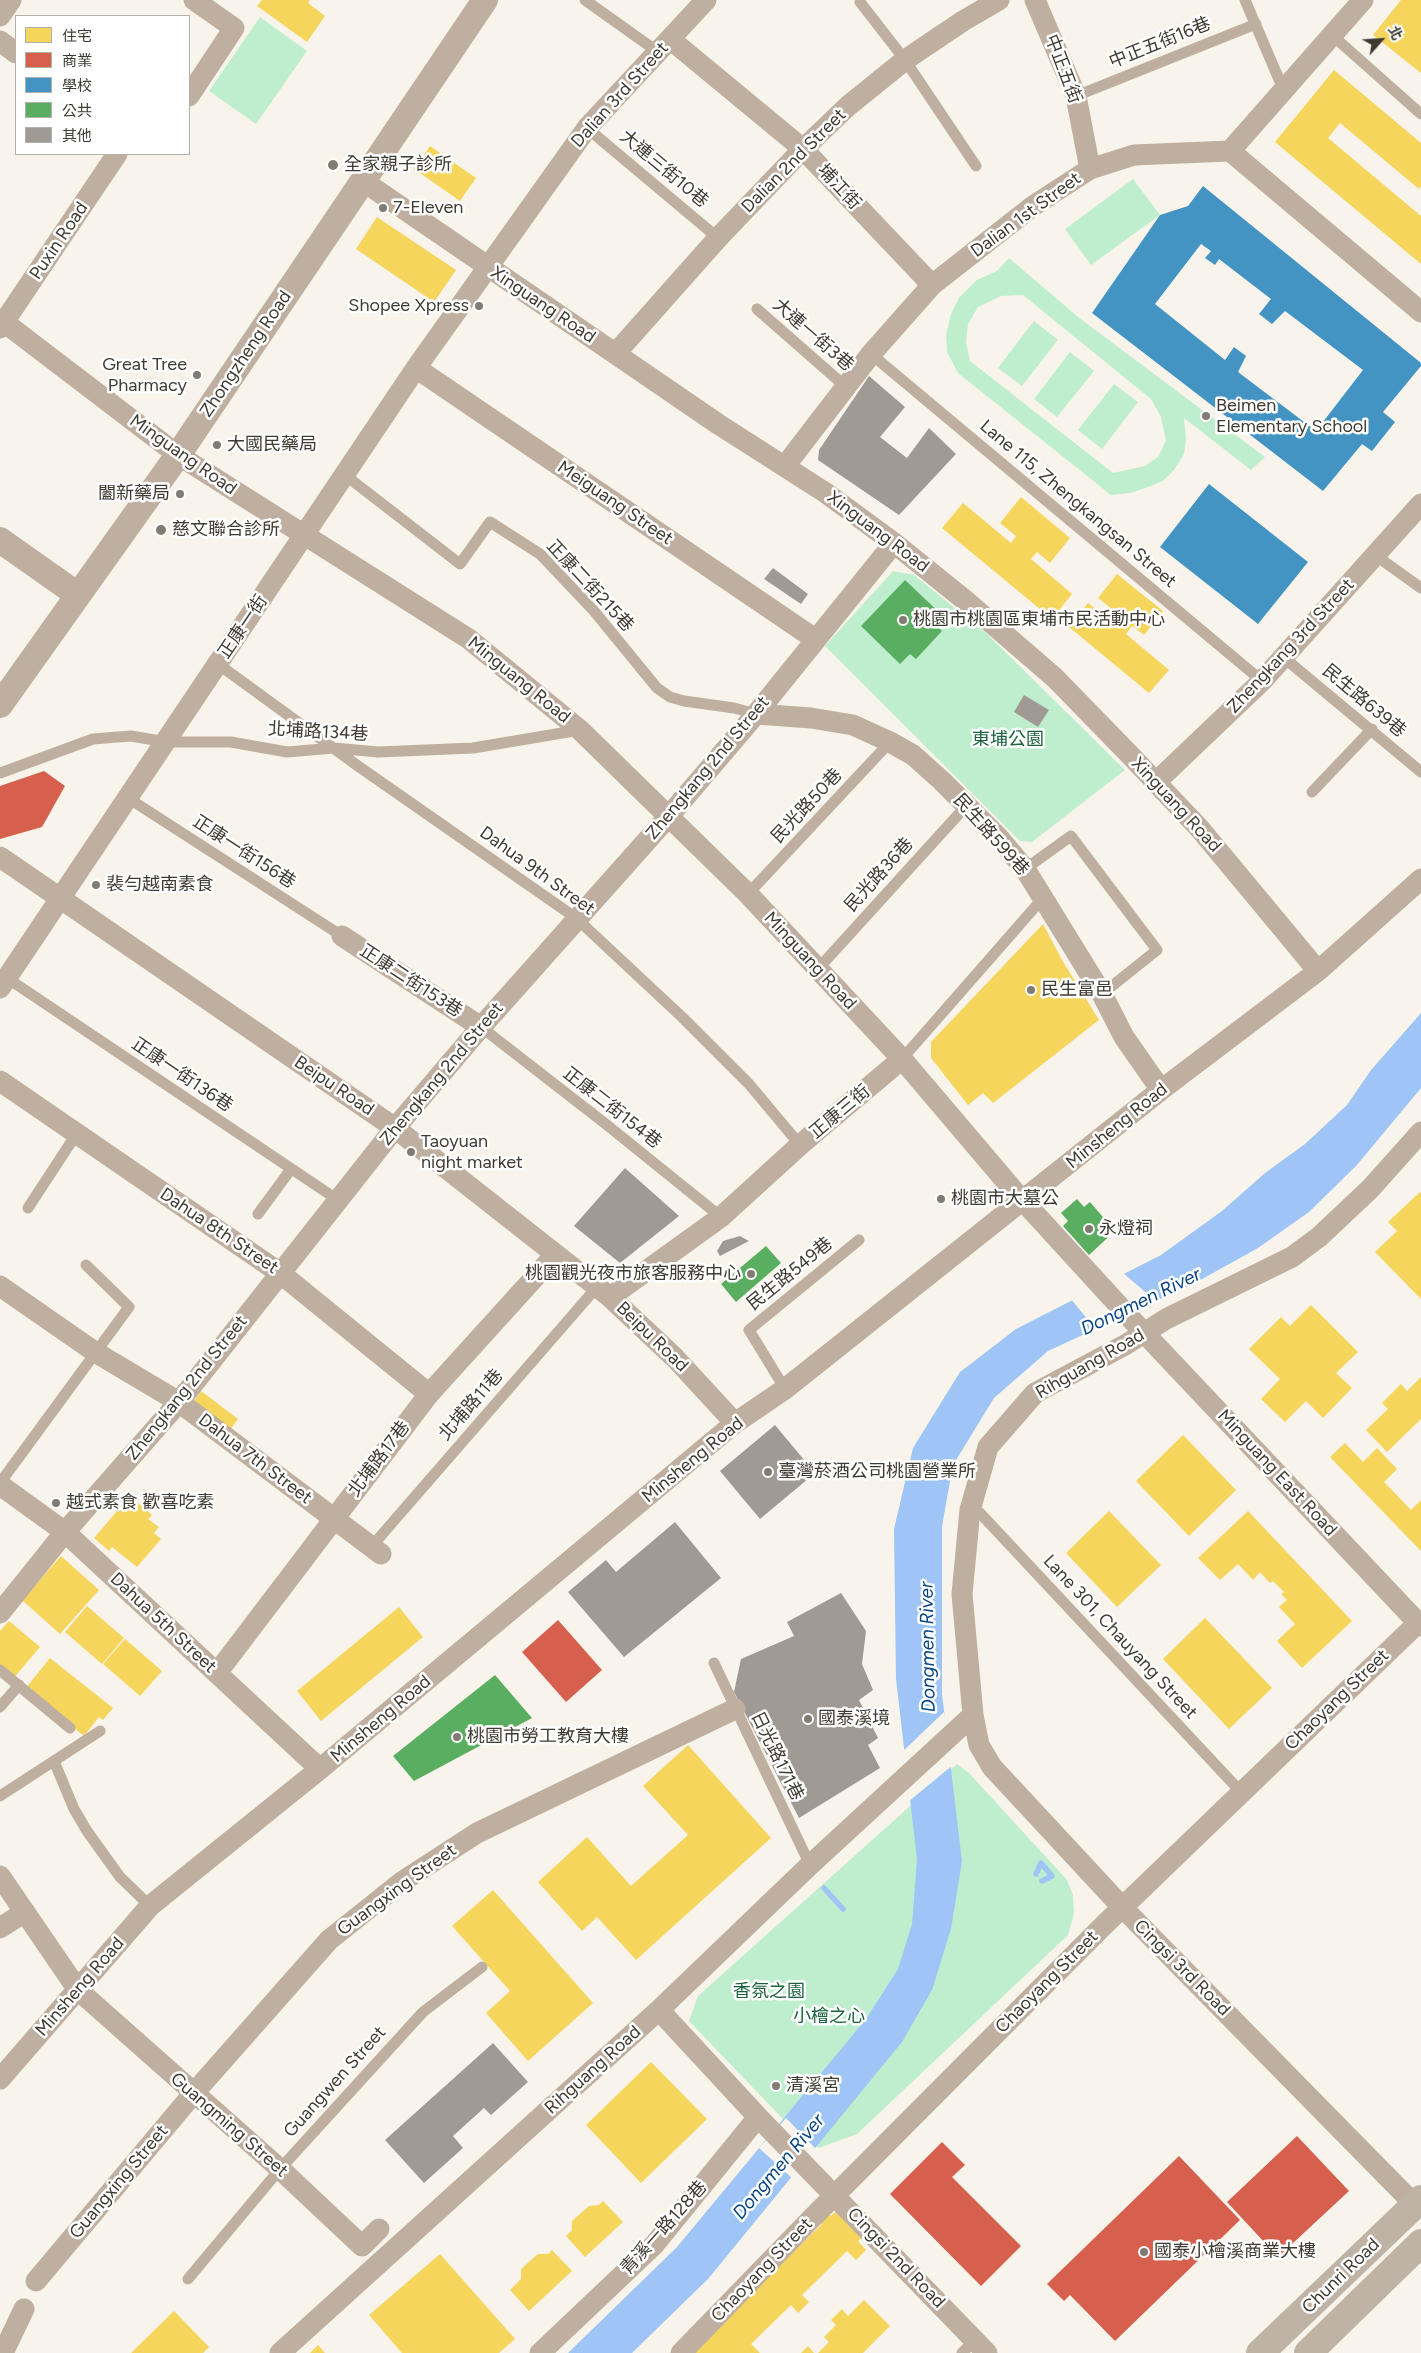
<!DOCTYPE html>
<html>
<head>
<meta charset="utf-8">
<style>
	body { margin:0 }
	#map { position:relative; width:1421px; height:2353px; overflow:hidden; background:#f8f4eb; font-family:Figtree,"Noto Sans TC",sans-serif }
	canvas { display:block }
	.legend { position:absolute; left:15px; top:15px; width:175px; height:140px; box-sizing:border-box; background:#fff; border:1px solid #b2b1ad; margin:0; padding:6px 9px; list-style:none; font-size:15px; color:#3f3b32 }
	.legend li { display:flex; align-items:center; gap:10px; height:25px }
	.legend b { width:25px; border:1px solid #b2b1ad }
	.north { position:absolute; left:1356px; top:15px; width:50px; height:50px; -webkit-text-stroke:4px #fff; paint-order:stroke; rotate:64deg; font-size:14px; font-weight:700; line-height:20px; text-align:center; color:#3f3b32 }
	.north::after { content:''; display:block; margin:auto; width:18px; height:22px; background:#3f3b32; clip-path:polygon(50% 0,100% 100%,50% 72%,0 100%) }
</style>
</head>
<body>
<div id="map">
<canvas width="1421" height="2353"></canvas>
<ul class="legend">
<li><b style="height:14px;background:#f6d55c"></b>住宅</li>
<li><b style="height:14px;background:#d6604d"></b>商業</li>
<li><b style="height:14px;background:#4393c3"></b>學校</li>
<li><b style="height:14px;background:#5aae61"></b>公共</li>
<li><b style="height:14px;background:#9f9b94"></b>其他</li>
</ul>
<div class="north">北</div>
</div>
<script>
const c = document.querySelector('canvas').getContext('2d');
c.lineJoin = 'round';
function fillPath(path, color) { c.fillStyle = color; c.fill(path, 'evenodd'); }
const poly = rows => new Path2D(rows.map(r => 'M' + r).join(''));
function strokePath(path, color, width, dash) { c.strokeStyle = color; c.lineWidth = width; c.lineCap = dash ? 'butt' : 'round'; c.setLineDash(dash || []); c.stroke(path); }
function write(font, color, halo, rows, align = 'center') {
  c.font = font + ' Figtree,"Noto Sans TC",sans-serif'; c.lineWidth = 5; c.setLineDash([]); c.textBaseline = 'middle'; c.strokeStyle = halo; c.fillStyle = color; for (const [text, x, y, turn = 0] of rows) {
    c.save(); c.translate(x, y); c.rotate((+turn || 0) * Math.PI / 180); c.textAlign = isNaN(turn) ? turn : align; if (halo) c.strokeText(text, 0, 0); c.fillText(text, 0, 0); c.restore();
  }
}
fillPath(poly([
	[260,17,307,51,256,124,209,91],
	[1133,179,1160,215,1091,265,1065,229],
	[1009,258,1078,317,1265,457,1251,470,1184,418,1186,440,1184,454,1174,470,1163,481,1148,487,1130,493,1111,495,958,373,947,352,946,335,951,314,959,298,977,280,997,271],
	[1023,295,1151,399,1161,417,1166,440,1159,456,1145,466,1113,473,970,361,966,342,968,324,978,307,1001,296],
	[1034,321,1058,340,1022,386,998,368],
	[1070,352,1094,371,1057,417,1034,399],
	[1114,384,1138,402,1102,449,1078,430],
	[893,571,914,575,986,633,1125,770,1032,842,1020,841,825,646],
	[957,1764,969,1773,1067,1880,1073,1895,1074,1914,1068,1935,857,2134,819,2148,782,2118,689,2021,698,1996]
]), '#beeecd');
fillPath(poly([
	[1421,1013,1421,1088,1356,1166,1309,1212,1258,1248,1195,1283,1048,1351,994,1398,953,1465,942,1526,942,1694,962,1861,951,1929,932,1990,902,2042,708,2279,632,2353,568,2353,677,2247,866,2019,898,1969,912,1924,917,1859,896,1679,894,1529,913,1448,960,1372,1016,1329,1161,1255,1222,1211,1265,1173,1305,1144,1347,1105,1371,1070]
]), '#9ec5f6');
fillPath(poly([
	[1122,1272,1158,1303,1097,1331,1071,1299],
	[944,1712,953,1765,908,1802,902,1752],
	[786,2118,817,2150,793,2179,759,2148]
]), '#f8f4eb');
fillPath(poly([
	[262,0,310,0,308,3,325,16,307,42,257,6],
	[1401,0,1421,0,1421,73,1373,35],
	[1334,70,1421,143,1421,186,1419,189,1340,123,1328,138,1421,216,1421,264,1275,142],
	[430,146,476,178,460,201,414,169],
	[377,217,456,270,434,302,356,249],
	[1021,497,1070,538,1050,563,1037,552,1031,559,1072,594,1052,619,942,528,963,503,1011,543,1016,536,1000,523],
	[1117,574,1163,611,1144,635,1132,626,1126,634,1169,670,1149,693,1069,627,1088,603,1107,618,1113,610,1098,598],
	[1043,924,1062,960,1099,1020,993,1103,983,1093,968,1105,931,1058,931,1042],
	[1420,1192,1421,1193,1421,1299,1375,1252,1397,1231,1388,1222],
	[1311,1305,1358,1352,1336,1373,1352,1388,1323,1418,1306,1401,1285,1422,1261,1399,1280,1379,1249,1349,1281,1317,1290,1326],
	[1421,1377,1421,1419,1387,1452,1366,1430,1388,1409,1382,1403,1401,1384,1407,1391],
	[201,1391,238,1419,223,1440,193,1403],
	[1183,1435,1236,1490,1189,1536,1136,1481],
	[1345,1443,1363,1462,1377,1448,1397,1469,1384,1482,1411,1510,1421,1500,1421,1551,1330,1457],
	[130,1496,152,1515,148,1519,159,1527,154,1533,161,1539,137,1567,112,1547,109,1551,94,1538],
	[1109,1511,1161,1565,1117,1607,1066,1553],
	[1248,1511,1352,1621,1302,1668,1277,1641,1295,1624,1279,1607,1287,1600,1281,1594,1284,1592,1273,1581,1270,1583,1260,1572,1253,1580,1238,1564,1220,1580,1198,1558],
	[61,1556,99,1590,60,1634,22,1600],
	[87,1606,124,1638,102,1664,65,1632],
	[399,1607,423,1637,321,1721,297,1691],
	[1205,1618,1272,1688,1229,1729,1163,1659],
	[9,1621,40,1647,12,1680,0,1669,0,1631],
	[125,1639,162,1671,140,1696,103,1664],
	[50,1658,113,1708,103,1720,99,1717,84,1736,25,1689],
	[688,1745,771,1838,636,1960,597,1917,582,1931,538,1882,587,1837,631,1886,688,1835,643,1786],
	[493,1890,593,2003,528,2061,486,2013,510,1991,452,1926],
	[651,2062,707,2119,641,2183,586,2125],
	[849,2198,876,2224,858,2241,866,2250,856,2260,847,2251,802,2295,809,2302,798,2313,791,2305,751,2344,760,2353,689,2353,822,2224,819,2220,827,2212,831,2216],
	[603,2201,623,2222,585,2257,566,2236,572,2230,572,2221,589,2206,599,2205],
	[552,2250,572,2271,529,2311,510,2290,521,2279,521,2269,538,2254,548,2254],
	[440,2254,515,2339,499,2353,402,2353,369,2315],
	[864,2300,890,2326,863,2353,818,2353,829,2342,824,2337,836,2325,831,2320,842,2309,848,2316],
	[174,2311,209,2347,203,2353,131,2353],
	[318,2345,325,2353,310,2353],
	[808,2346,814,2353,801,2353]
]), '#f6d55c');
fillPath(poly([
	[44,771,65,786,42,827,0,839,0,786],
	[558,1620,602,1670,566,1702,522,1652],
	[1297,2136,1349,2191,1278,2257,1227,2202],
	[942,2142,965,2165,952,2177,1021,2246,981,2286,890,2194],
	[1179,2156,1240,2220,1115,2341,1070,2295,1064,2301,1047,2284]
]), '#d6604d');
fillPath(poly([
	[1203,186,1421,363,1421,366,1383,412,1395,422,1372,451,1362,444,1323,491,1092,313,1160,215,1188,206],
	[1201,244,1211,251,1205,258,1215,265,1219,259,1271,299,1259,314,1272,324,1285,311,1363,370,1316,431,1238,372,1246,356,1234,347,1225,360,1155,304],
	[1209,484,1308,562,1258,624,1160,547]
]), '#4393c3');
fillPath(poly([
	[905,580,943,616,935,624,942,631,916,659,910,654,900,664,861,626],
	[1077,1199,1084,1207,1090,1202,1115,1231,1089,1255,1063,1226,1068,1221,1061,1213],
	[766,1246,781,1263,736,1302,721,1284],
	[495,1675,532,1718,414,1781,393,1756]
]), '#5aae61');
strokePath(poly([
	[1036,1874,1041,1863,1052,1876,1042,1881],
	[824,1888,843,1909]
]), '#9ec5f6', 5.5);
fillPath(poly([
	[869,376,905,407,880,437,907,458,929,428,956,454,899,515,818,460,819,450],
	[773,568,808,594,801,604,764,579],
	[1024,695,1049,710,1038,727,1014,712],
	[625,1168,679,1216,620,1263,574,1226],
	[740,1236,749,1241,720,1256,717,1251,723,1241],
	[775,1425,815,1473,760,1519,720,1471],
	[675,1522,721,1578,624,1657,568,1592,606,1560,616,1572],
	[841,1593,866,1631,862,1664,873,1690,859,1700,878,1738,868,1745,880,1768,799,1818,734,1692,741,1659,794,1636,787,1622],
	[493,2043,528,2082,491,2115,484,2108,453,2136,463,2148,424,2183,385,2140]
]), '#9f9b94');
strokePath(poly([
	[585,0,658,52],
	[1245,0,1284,91],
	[860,2,905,60,976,166],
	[1333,36,1421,114],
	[1076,96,1256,24],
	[587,128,718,238],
	[757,309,846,387],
	[871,354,1262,681],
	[345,475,460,564,490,522,540,554,594,611,657,688,670,697,684,701,734,708,756,714],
	[1375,555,1421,588],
	[1283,657,1421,772],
	[218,664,358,766,576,918,682,1017,749,1084,800,1145],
	[0,773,93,739,131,736,166,742,231,742,287,752,334,748,378,752,473,748,580,730],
	[1312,792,1372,729],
	[128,798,342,936],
	[1025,869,1071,836,1157,950,1102,994],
	[748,894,890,742],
	[817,970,967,805],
	[7,978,338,1200],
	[481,1027,607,1125,721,1217],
	[902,1059,1043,898],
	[28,1208,77,1133],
	[258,1214,291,1169],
	[785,1389,749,1330,859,1240],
	[0,1483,129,1307,86,1265],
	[970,1510,980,1513,1241,1792],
	[372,1546,597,1287],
	[714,1663,810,1865],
	[0,1670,70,1728],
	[0,1707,19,1685],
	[54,1761,74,1809,87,1831,120,1877,150,1906],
	[0,1796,100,1731],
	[188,2279,280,2169,423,2012,482,1967],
	[962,2353,975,2340]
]), '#beafa0', 11);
strokePath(poly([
	[1035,0,1076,96,1090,169],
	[0,16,11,0],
	[670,39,803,149,932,285],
	[0,41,16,53],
	[189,96,234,28,194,0],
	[1230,151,1363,0],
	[363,181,718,424,826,493,894,543,966,601,1055,678,1131,756,1200,829,1318,971],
	[0,319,178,455,469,639,580,730,748,894,902,1059,1015,1192,1133,1321,1421,1626],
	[0,328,117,154],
	[615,354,718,238,803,149,848,106,905,60,963,21,999,0],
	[416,368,815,639],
	[785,466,871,354,932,285,1033,206,1090,169,1134,155,1230,151,1421,312],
	[756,714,811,718,853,725,890,742,913,755,942,781,999,838,1025,869,1102,994,1124,1037,1161,1090],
	[1155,783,1262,681,1421,504],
	[0,857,395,1128,610,1297,675,1358,735,1423],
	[342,936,481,1027],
	[0,988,416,368,587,128,706,0],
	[0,1081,280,1273,429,1394],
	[0,1286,95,1352,179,1402,381,1554],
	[610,1297,721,1217,800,1145,902,1059],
	[0,1485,65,1532,320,1769],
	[0,1613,65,1532,179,1402,395,1128,481,1027,668,817,756,714,894,543],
	[217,1673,429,1394,555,1255],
	[973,1715,979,1745,992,1767,1122,1907,1415,2205],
	[0,1876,78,1990,280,2169,362,2246,379,2229],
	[0,1928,25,1912],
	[659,2010,758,2117,987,2353],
	[0,2079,150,1906,320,1769,735,1423,785,1389,1161,1090,1318,971,1421,879],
	[36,2281,193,2094,329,1940,403,1881,477,1833,735,1709],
	[3,2353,24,2309],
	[280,2353,659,2010,810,1865,973,1715,962,1594,970,1510,988,1447,1035,1393,1125,1345,1166,1319,1292,1257,1319,1237,1370,1189,1421,1132],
	[540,2353,654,2245,758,2117],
	[681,2353,813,2217,1104,1925,1421,1620]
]), '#beafa0', 21);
strokePath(poly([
	[0,540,78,595],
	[0,705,178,455,485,0]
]), '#beafa0', 26);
strokePath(poly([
	[1260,2353,1421,2199],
	[1308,2353,1421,2243]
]), '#beb3a5', 28);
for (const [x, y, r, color] of [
	[333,165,6,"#807c73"],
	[383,208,5,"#807c73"],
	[479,306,5,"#807c73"],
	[197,375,5,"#807c73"],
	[1206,416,5,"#807c73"],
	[217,445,5,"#807c73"],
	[180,494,5,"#807c73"],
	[161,530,6,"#807c73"],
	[903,620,5,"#807c73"],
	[96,885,5,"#807c73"],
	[1031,990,5,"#807c73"],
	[411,1152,5,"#807c73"],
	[941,1199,5,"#807c73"],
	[1089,1229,5,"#807c73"],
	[751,1274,5,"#807c73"],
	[768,1472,5,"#807c73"],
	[56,1503,5,"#807c73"],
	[808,1719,5,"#807c73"],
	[457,1737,5,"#807c73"],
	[776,2086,5,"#807c73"],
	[1144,2252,5,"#807c73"]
]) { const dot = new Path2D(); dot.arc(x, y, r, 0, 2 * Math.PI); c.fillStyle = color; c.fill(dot); strokePath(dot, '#fff', 2); }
write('18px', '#3f3b32', '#fff', [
	["中正五街16巷",1160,43,-22],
	["中正五街",1063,69,69],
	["Dalian 3rd Street",620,95,-48],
	["Dalian 2nd Street",794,161,-45],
	["大連三街10巷",664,169,40],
	["埔江街",839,187,47],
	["Dalian 1st Street",1026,215,-36],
	["Puxin Road",59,241,-56],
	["Xinguang Road",543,305,34],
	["大連一街3巷",813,335,41],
	["Zhongzheng Road",246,354,-56],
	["Minguang Road",183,455,35],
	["Meiguang Street",615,503,34],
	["Lane 115, Zhengkangsan Street",1078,504,40],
	["Xinguang Road",878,532,37],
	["正康二街215巷",590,586,47],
	["正康一街",243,627,-56],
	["Zhengkang 3rd Street",1291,646,-47],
	["Minguang Road",519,680,39],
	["民生路639巷",1364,701,40],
	["北埔路134巷",318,732,3],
	["Zhengkang 2nd Street",708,768,-50],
	["Xinguang Road",1176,805,47],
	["民光路50巷",807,806,-47],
	["民生路599巷",991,835,48],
	["正康一街156巷",244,852,33],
	["Dahua 9th Street",537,871,36],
	["民光路36巷",879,875,-48],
	["Minguang Road",810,961,47],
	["正康二街153巷",411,981,33],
	["Zhengkang 2nd Street",442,1074,-50],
	["正康一街136巷",182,1075,34],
	["Beipu Road",334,1086,34],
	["正康二街154巷",612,1108,38],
	["正康三街",840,1112,-40],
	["Minsheng Road",1117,1126,-39],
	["Dahua 8th Street",219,1231,34],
	["民生路549巷",790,1274,-39],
	["Beipu Road",652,1337,44],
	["Rihguang Road",1090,1364,-30],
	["Zhengkang 2nd Street",187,1388,-51],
	["北埔路11巷",471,1405,-49],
	["Dahua 7th Street",255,1459,37],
	["北埔路17巷",379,1459,-53],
	["Minsheng Road",693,1460,-39],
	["Minguang East Road",1277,1473,47],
	["Dahua 5th Street",163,1623,43],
	["Lane 301, Chauyang Street",1120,1637,47],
	["Chaoyang Street",1337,1700,-44],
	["Minsheng Road",381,1719,-40],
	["日光路171巷",777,1756,64],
	["Guangxing Street",397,1890,-36],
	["Cingsi 3rd Road",1182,1968,45],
	["Chaoyang Street",1047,1982,-45],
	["Minsheng Road",80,1987,-49],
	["Rihguang Road",593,2070,-42],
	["Guangwen Street",335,2082,-48],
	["Guangming Street",229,2125,41],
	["Guangxing Street",119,2182,-50],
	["青溪一路128巷",664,2228,-48],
	["Cingsi 2nd Road",896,2258,46],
	["Chaoyang Street",762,2270,-46],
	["Chunri Road",1341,2276,-44]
]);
write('18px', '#3f3b32', '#fff', [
	["全家親子診所",344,165],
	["7-Eleven",393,208],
	["Shopee Xpress",469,306,"right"],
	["Great Tree",187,365,"right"],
	["Pharmacy",187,386,"right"],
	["Beimen",1216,406],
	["Elementary School",1216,427],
	["大國民藥局",227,445],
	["闔新藥局",170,494,"right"],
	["慈文聯合診所",172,530],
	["桃園市桃園區東埔市民活動中心",913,620],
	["裴勻越南素食",106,885],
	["民生富邑",1041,990],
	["Taoyuan",421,1142],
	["night market",421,1163],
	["桃園市大墓公",951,1199],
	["永燈祠",1099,1229],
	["桃園觀光夜市旅客服務中心",741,1274,"right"],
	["臺灣菸酒公司桃園營業所",778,1472],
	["越式素食 歡喜吃素",66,1503],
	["國泰溪境",818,1719],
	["桃園市勞工教育大樓",467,1737],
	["清溪宮",786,2086],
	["國泰小檜溪商業大樓",1154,2252]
], 'left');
write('18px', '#1b633e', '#fff', [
	["東埔公園",1008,740],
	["香氛之園",769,1992],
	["小檜之心",829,2017]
]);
write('italic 19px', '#044283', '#fff', [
	["Dongmen River",1141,1302,-26],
	["Dongmen River",928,1647,-91],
	["Dongmen River",779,2167,-50]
]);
</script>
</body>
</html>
